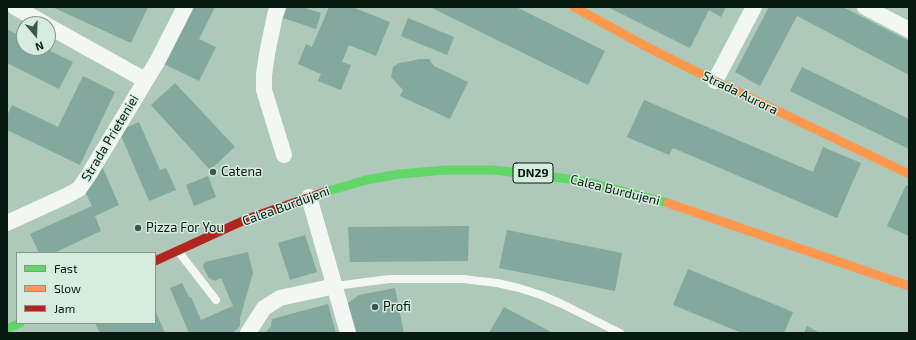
<!DOCTYPE html>
<html>
<head>
<meta charset="utf-8">
<style>
	body { margin:0 }
	#map { position:relative; width:916px; height:340px; overflow:hidden; background:#aec8b9; font-family:"Exo 2",sans-serif }
	canvas { display:block }
	.frame { position:absolute; inset:0; border:8px solid #071910; pointer-events:none }
	.legend { position:absolute; left:16px; top:252px; width:140px; height:72px; box-sizing:border-box; background:#d5ecdf; border:1px solid #83988c; margin:0; padding:5px 7px; list-style:none; font-size:12px; color:#071910 }
	.legend li { display:flex; align-items:center; gap:8px; height:20px }
	.legend b { width:20px; border:1px solid #83988c }
	.north { position:absolute; left:16px; top:16px; width:40px; height:40px; box-sizing:border-box; background:#d5ecdf; border:1px solid #83988c; border-radius:50%; rotate:161deg; font-size:11px; font-weight:700; line-height:16px; text-align:center; color:#071910 }
	.north::after { content:''; display:block; margin:auto; width:14px; height:18px; background:#41564b; clip-path:polygon(50% 0,100% 100%,50% 72%,0 100%) }
</style>
</head>
<body>
<div id="map">
<canvas width="916" height="340"></canvas>
<div class="frame"></div>
<ul class="legend">
<li><b style="height:5px;background:#63d668"></b>Fast</li>
<li><b style="height:5px;background:#ff974d"></b>Slow</li>
<li><b style="height:5px;background:#b3261e"></b>Jam</li>
</ul>
<div class="north">N</div>
</div>
<script>
const c = document.querySelector('canvas').getContext('2d');
c.lineJoin = 'round';
function fillPath(path, color) { c.fillStyle = color; c.fill(path, 'evenodd'); }
const poly = rows => new Path2D(rows.map(r => 'M' + r).join(''));
function strokePath(path, color, width, dash) { c.strokeStyle = color; c.lineWidth = width; c.lineCap = dash ? 'butt' : 'round'; c.setLineDash(dash || []); c.stroke(path); }
function write(font, color, halo, rows, align = 'center') {
  c.font = font + ' "Exo 2",sans-serif'; c.lineWidth = 3; c.setLineDash([]); c.textBaseline = 'middle'; c.strokeStyle = halo; c.fillStyle = color; for (const [text, x, y, turn = 0] of rows) {
    c.save(); c.translate(x, y); c.rotate((+turn || 0) * Math.PI / 180); c.textAlign = isNaN(turn) ? turn : align; if (halo) c.strokeText(text, 0, 0); c.fillText(text, 0, 0); c.restore();
  }
}
fillPath(poly([
	[52,7,148,7,131,43],
	[193,7,215,7,199,39,216,47,199,81,164,64],
	[287,7,302,7,321,13,316,29,283,18],
	[329,7,352,7,390,22,376,56,349,45,342,62,351,65,341,90,318,81,321,74,298,64,306,44,312,47],
	[430,7,516,7,605,51,588,85],
	[608,7,726,7,721,17,709,10,690,48],
	[769,7,843,7,909,41,909,75,797,16,760,86,735,72],
	[408,18,454,37,447,55,401,36],
	[7,29,24,38,24,48,44,48,73,62,59,89,7,63],
	[419,59,429,59,434,66,468,82,450,119,400,96,403,90,391,77,393,67,399,63,411,61],
	[802,67,909,119,909,149,790,91],
	[83,76,115,92,80,165,7,130,7,116,12,105,58,127],
	[175,83,235,147,210,170,151,105],
	[644,100,813,172,823,147,861,163,837,218,673,148,669,155,627,137],
	[139,122,160,170,166,168,176,190,149,201,119,131],
	[102,166,119,205,95,216,101,231,54,253,39,253,30,234,92,206,85,192],
	[208,176,216,197,194,206,186,185],
	[906,185,909,186,909,236,887,226],
	[469,226,468,261,350,262,348,227],
	[507,230,622,253,615,291,499,268],
	[305,235,317,272,290,280,278,243],
	[248,252,253,273,240,318,240,326,233,333,189,333,170,288,182,283,189,297,191,297,201,320,233,306,221,278,215,281,209,278,206,273,203,266,205,262],
	[688,269,793,312,784,333,742,333,673,305],
	[395,288,404,333,355,333,348,303,359,295],
	[328,304,336,333,265,333,271,326,272,319],
	[504,307,553,333,489,333],
	[155,310,165,333,100,333,95,323,155,323],
	[807,326,820,333,804,333]
]), '#83a89d');
strokePath(poly([
	[572,162,578,127,585,116,618,89,629,77,638,62],
	[272,192,270,186,282,181,289,175,289,169]
]), '#bec6c2', 2.5, [1, 3]);
strokePath(poly([
	[178,251,216,300],
	[335,286,389,279,463,279,497,283,519,288,541,295,562,304,620,333]
]), '#f3f7f4', 8);
strokePath(poly([
	[15,7,45,24],
	[278,7,275,15,267,54,264,75,264,90,284,155],
	[865,7,909,30],
	[48,26,145,80],
	[715,81,754,7],
	[309,197,348,333],
	[7,223,66,196,79,189,88,176,158,60,185,7],
	[248,333,264,308,280,298,335,286]
]), '#f3f7f4', 16);
strokePath(poly([
	[325,192,366,180,400,174,446,170,493,170,569,179,599,185,668,203],
	[7,329,20,323]
]), '#63d668', 9);
strokePath(poly([
	[574,7,647,47,715,81,909,174],
	[668,203,909,286]
]), '#ff974d', 9);
strokePath(poly([
	[155,261,247,219,325,192]
]), '#b3261e', 9);
for (const [x, y, r, color] of [
	[213,172,4,"#41564b"],
	[138,228,4,"#41564b"],
	[375,307,4,"#41564b"]
]) { const dot = new Path2D(); dot.arc(x, y, r, 0, 2 * Math.PI); c.fillStyle = color; c.fill(dot); strokePath(dot, '#d5ecdf', 1.5); }
for (const [x, y, w] of [
	[533,173,40]
]) { const box = new Path2D(); box.roundRect(x - w / 2, y - 10, w, 20, 3); c.fillStyle = '#d5ecdf'; c.fill(box); strokePath(box, '#071910', 1); }
write('bold 12px', '#071910', null, [
	["DN29",533,173]
]);
write('13px', '#071910', '#d5ecdf', [
	["Strada Aurora",740,93,26],
	["Strada Prieteniei",110,138,-59],
	["Calea Burdujeni",615,190,14],
	["Calea Burdujeni",286,206,-20]
]);
write('13px', '#071910', '#d5ecdf', [
	["Catena",221,172],
	["Pizza For You",146,228],
	["Profi",383,307]
], 'left');
</script>
</body>
</html>
